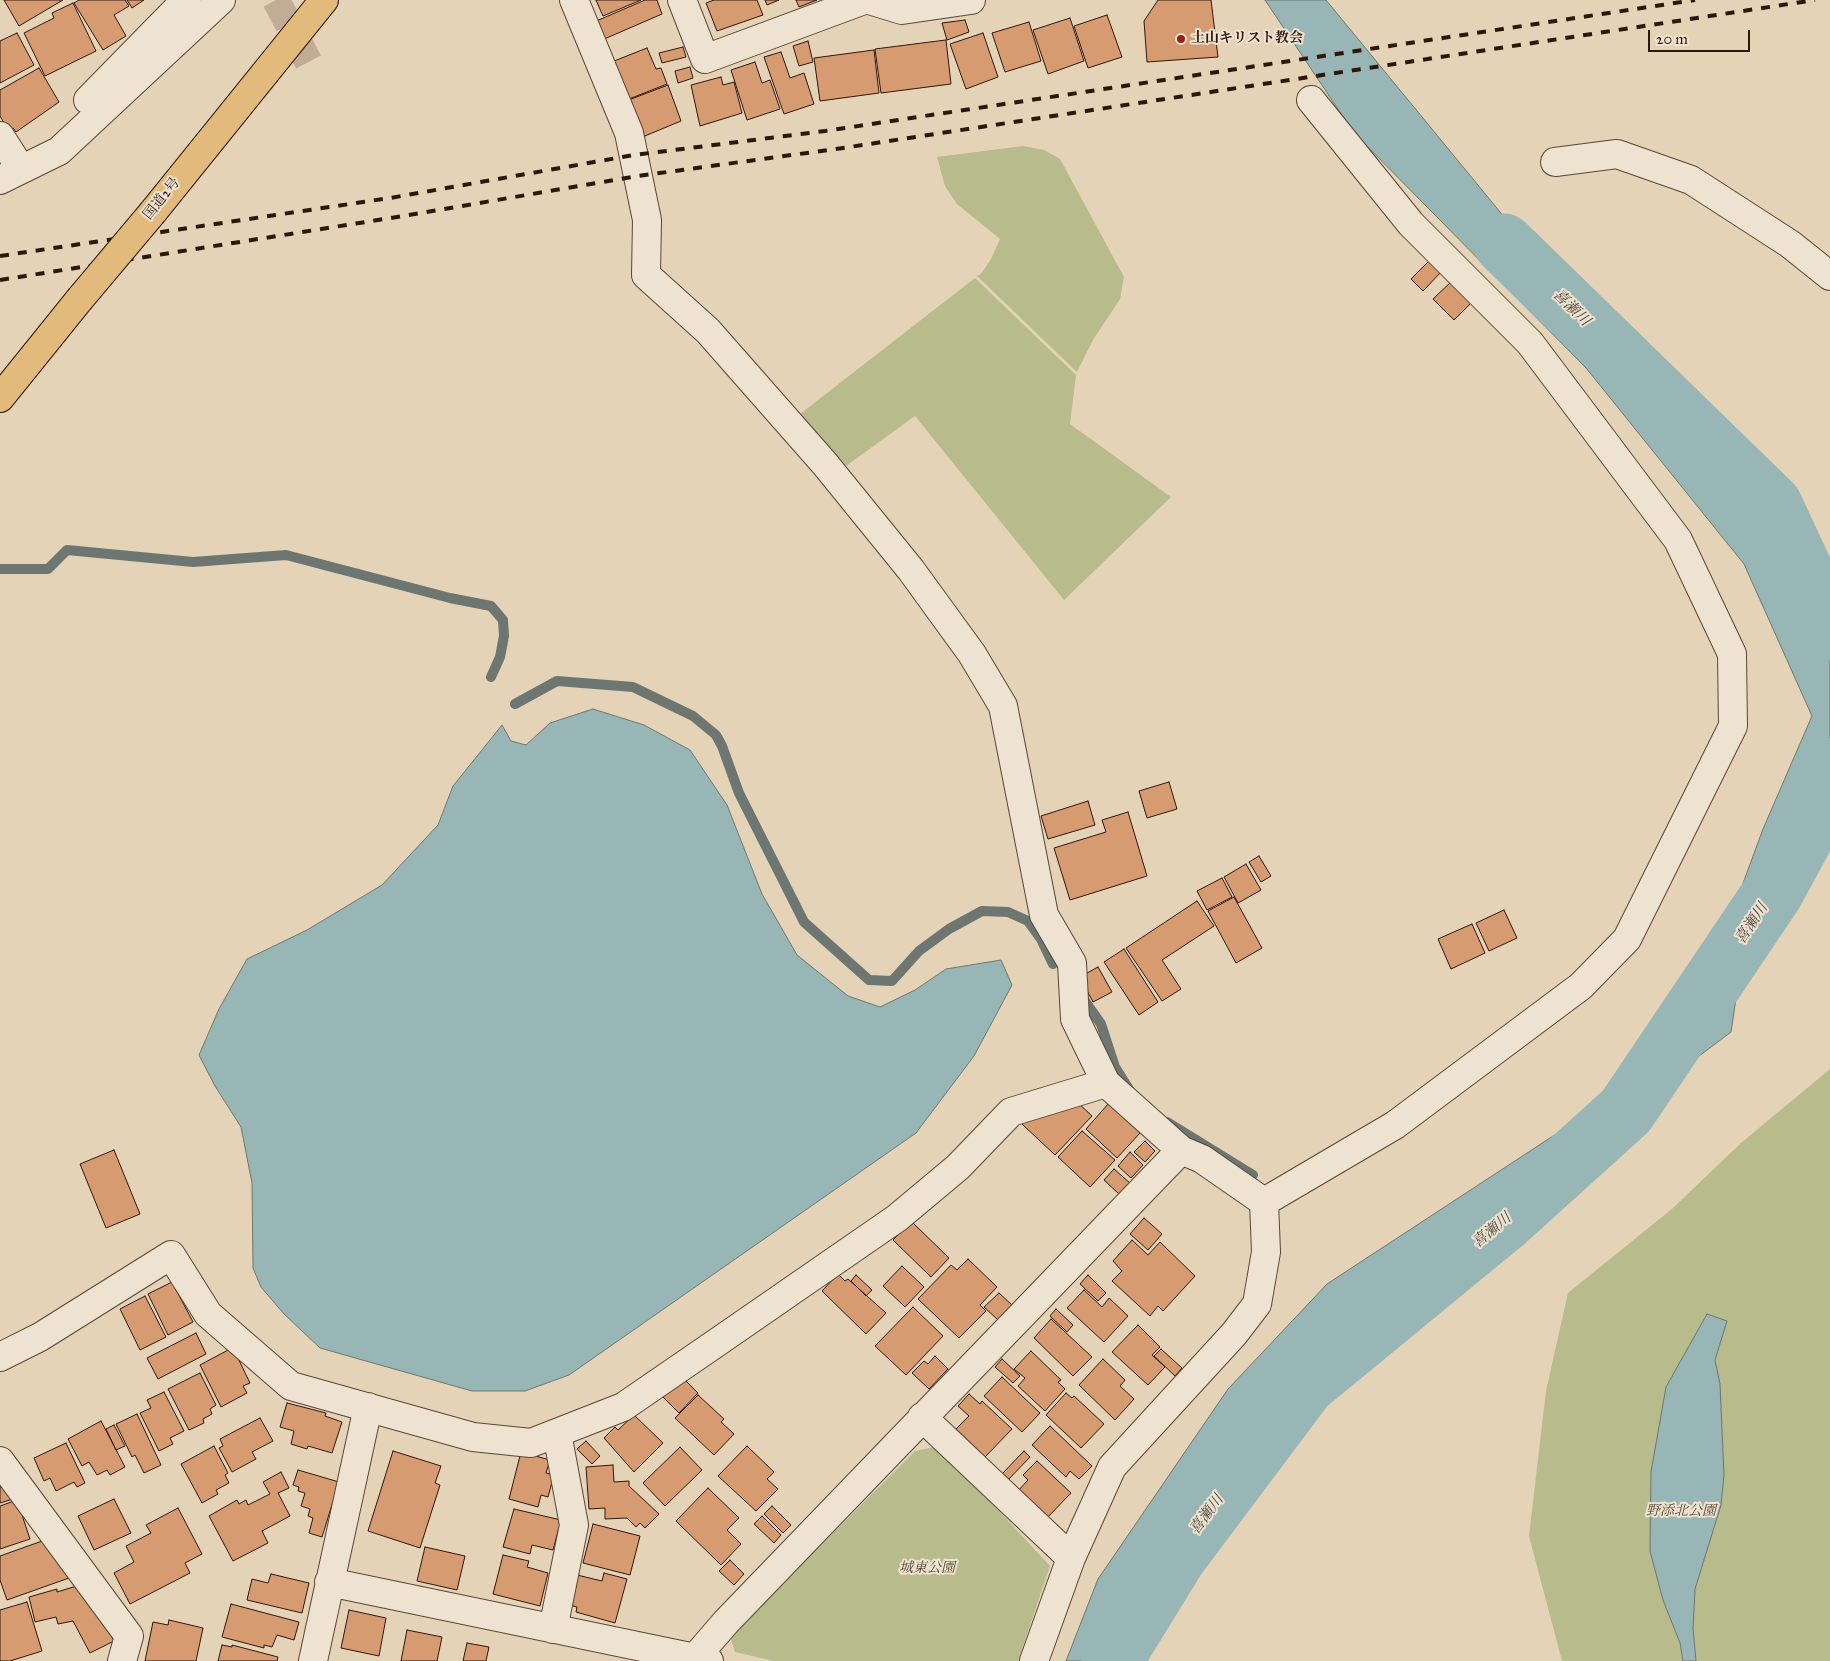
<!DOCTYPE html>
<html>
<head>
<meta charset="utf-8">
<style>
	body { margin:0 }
	#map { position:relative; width:1830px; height:1661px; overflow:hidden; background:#e5d3b8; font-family:"IM FELL Great Primer",serif }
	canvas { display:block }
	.scale { position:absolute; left:1648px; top:30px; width:102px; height:22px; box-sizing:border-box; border:2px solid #2f160a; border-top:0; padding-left:6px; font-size:15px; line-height:18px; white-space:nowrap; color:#2f160a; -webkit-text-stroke:4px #eee2d1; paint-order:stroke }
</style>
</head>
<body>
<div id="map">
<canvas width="1830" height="1661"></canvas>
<div class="scale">20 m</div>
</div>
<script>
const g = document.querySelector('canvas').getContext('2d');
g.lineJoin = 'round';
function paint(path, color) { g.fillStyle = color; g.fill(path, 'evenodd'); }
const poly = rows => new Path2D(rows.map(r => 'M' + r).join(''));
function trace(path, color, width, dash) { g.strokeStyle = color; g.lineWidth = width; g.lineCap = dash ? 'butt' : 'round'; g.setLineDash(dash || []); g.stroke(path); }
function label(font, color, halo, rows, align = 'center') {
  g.font = font + ' "IM FELL Great Primer","Noto Serif JP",serif'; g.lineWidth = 4; g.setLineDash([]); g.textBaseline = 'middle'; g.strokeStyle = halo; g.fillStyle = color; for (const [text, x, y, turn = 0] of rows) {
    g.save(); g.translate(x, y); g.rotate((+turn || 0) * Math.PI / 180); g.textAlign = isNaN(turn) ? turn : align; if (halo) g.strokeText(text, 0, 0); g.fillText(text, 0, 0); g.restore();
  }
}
const green = poly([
	[1023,146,1044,150,1060,159,1124,277,1120,299,1093,340,1077,372,977,276,981,274,991,259,1000,239,957,204,945,186,937,157],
	[975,278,1076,375,1070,424,1171,497,1064,600,915,416,846,466,800,414],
	[1830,1069,1830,1661,1562,1661,1529,1536,1546,1391,1568,1293,1673,1208,1741,1143],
	[939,1446,1050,1566,1018,1661,774,1661,735,1652,730,1636,915,1451]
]);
const water = poly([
	[1265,0,1326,0,1514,229,1561,298,1772,505,1806,578,1830,603,1830,774,1805,833,1746,932,1731,1032,1626,1111,1395,1312,1305,1385,1176,1557,1112,1661,1066,1661,1098,1579,1228,1389,1327,1284,1611,1098,1709,1030,1728,924,1763,829,1812,716,1744,564,1586,368,1354,133,1265,0],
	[593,709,644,725,690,750,727,805,762,894,797,955,848,996,880,1007,915,990,946,969,1001,960,1012,985,974,1056,916,1133,569,1375,525,1391,472,1391,320,1348,284,1314,261,1287,253,1268,252,1183,241,1127,215,1086,199,1055,219,1009,247,959,307,930,382,885,438,825,453,786,502,725,511,741,526,745,550,723,593,709],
	[1707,1314,1727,1321,1715,1360,1720,1384,1724,1475,1721,1505,1695,1589,1693,1629,1696,1661,1683,1661,1680,1643,1663,1600,1650,1551,1651,1472,1666,1387,1707,1314]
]);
const stream = poly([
	[0,569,48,569,67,550,193,562,286,555,450,598,491,606,503,620,504,636,500,657,491,677],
	[515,704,557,681,633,687,693,716,716,735,722,746,739,793,804,922,869,980,892,981,919,951,949,929,982,911,1008,912,1028,921,1041,939,1053,964],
	[1082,997,1101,1024,1115,1067,1130,1091],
	[1167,1122,1253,1175]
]);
const river = poly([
	[1504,244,1772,505,1830,630],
	[1112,1661,1176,1557,1305,1385,1502,1223,1626,1111,1772,894,1813,819,1830,769]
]);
const building = poly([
	[4,0,63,0,19,26,4,0],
	[79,0,125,0,129,6,114,15,126,36,103,50,74,3,79,0],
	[127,0,144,0,132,8,127,0],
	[596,0,641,0,603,16,596,0],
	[645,0,657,0,662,14,602,40,594,22,645,0],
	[714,0,757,0,763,15,717,31,706,3,714,0],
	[765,0,779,0,767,5,765,0],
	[796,0,817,0,799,7,796,0],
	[1158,0,1211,0,1218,57,1147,62,1144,21,1158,0],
	[73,3,96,51,45,76,24,33,54,18,52,13,73,3],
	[1107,15,1122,57,1088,68,1074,26,1107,15],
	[1070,18,1084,61,1048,74,1033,30,1070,18],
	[965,20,969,32,947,40,942,23,965,20],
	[1029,22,1041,61,1005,72,992,33,1029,22],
	[17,33,34,65,0,83,0,41,17,33],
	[983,33,998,77,966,89,950,44,983,33],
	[946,40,951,84,881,93,875,49,946,40],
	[808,41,813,62,799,66,793,46,808,41],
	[683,47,686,57,662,63,659,53,683,47],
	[647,48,656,69,661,68,667,84,624,101,609,63,647,48],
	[874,50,879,93,820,101,814,58,874,50],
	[781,52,790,78,804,73,814,104,784,114,764,57,781,52],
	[755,62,762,83,770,80,780,109,747,120,731,70,755,62],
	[690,67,693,78,678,83,675,71,690,67],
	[39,68,59,102,16,132,13,128,8,130,0,116,0,90,39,68],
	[721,77,723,85,734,82,742,113,700,126,691,85,721,77],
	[668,85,681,121,640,138,626,101,668,85],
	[1431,259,1443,270,1423,291,1411,279,1431,259],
	[1452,281,1473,301,1454,320,1433,299,1452,281],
	[1169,782,1177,809,1147,818,1139,791,1169,782],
	[1088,801,1095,825,1048,839,1041,816,1088,801],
	[1128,812,1147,876,1070,900,1054,848,1106,832,1102,820,1128,812],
	[1259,856,1271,876,1261,882,1249,862,1259,856],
	[1246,864,1261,890,1238,903,1224,877,1246,864],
	[1222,878,1232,897,1207,910,1197,891,1222,878],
	[1234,897,1262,948,1236,963,1208,911,1234,897],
	[1197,901,1214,926,1162,960,1181,989,1162,1001,1126,948,1197,901],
	[1504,910,1517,938,1489,951,1476,923,1504,910],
	[1472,924,1485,953,1451,969,1438,939,1472,924],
	[1124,949,1158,1002,1139,1015,1104,962,1124,949],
	[1098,967,1112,992,1093,1002,1080,977,1098,967],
	[1075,1100,1092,1116,1055,1155,1022,1124,1038,1108,1046,1116,1057,1104,1065,1111,1075,1100],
	[1109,1103,1140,1133,1117,1158,1086,1129,1109,1103],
	[1082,1131,1115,1160,1090,1187,1058,1157,1082,1131],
	[1145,1141,1155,1151,1145,1162,1134,1152,1145,1141],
	[114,1150,140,1214,106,1228,80,1164,114,1150],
	[1130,1152,1143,1165,1131,1178,1118,1166,1130,1152],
	[1114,1169,1131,1184,1120,1195,1104,1180,1114,1169],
	[1144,1218,1162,1234,1148,1250,1130,1234,1144,1218],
	[911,1221,949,1258,931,1277,893,1240,911,1221],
	[1132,1240,1148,1255,1160,1242,1195,1276,1163,1311,1158,1306,1150,1316,1112,1281,1122,1271,1113,1261,1132,1240],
	[968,1259,997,1287,980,1305,986,1311,959,1338,918,1299,951,1265,957,1270,968,1259],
	[902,1266,924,1287,905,1307,883,1286,902,1266],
	[838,1274,845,1281,848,1279,886,1313,866,1334,822,1291,838,1274],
	[856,1275,872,1290,866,1296,851,1281,856,1275],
	[1088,1275,1106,1293,1098,1301,1080,1284,1088,1275],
	[172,1282,193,1322,168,1335,148,1294,172,1282],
	[1084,1290,1102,1307,1109,1298,1128,1316,1104,1342,1067,1308,1084,1290],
	[999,1293,1012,1305,998,1320,984,1307,999,1293],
	[145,1296,166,1337,140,1350,120,1309,145,1296],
	[913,1307,943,1336,906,1375,875,1346,913,1307],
	[1056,1309,1073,1325,1067,1332,1050,1316,1056,1309],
	[1051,1319,1092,1357,1073,1376,1034,1338,1051,1319],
	[1138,1325,1160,1347,1152,1355,1165,1367,1148,1385,1112,1352,1138,1325],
	[196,1333,206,1354,158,1379,147,1358,196,1333],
	[230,1349,233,1355,236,1354,250,1383,243,1386,247,1393,221,1407,200,1365,230,1349],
	[1161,1349,1182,1368,1175,1376,1154,1356,1161,1349],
	[1031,1351,1061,1380,1058,1382,1065,1389,1045,1411,1018,1386,1025,1378,1014,1369,1031,1351],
	[935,1356,948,1369,929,1389,912,1373,924,1361,928,1364,935,1356],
	[1002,1359,1020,1376,1013,1383,995,1367,1002,1359],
	[1103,1359,1125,1380,1120,1386,1134,1399,1115,1420,1079,1385,1103,1359],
	[200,1373,216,1405,210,1409,212,1414,203,1419,204,1423,189,1430,168,1389,200,1373],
	[681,1376,698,1393,679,1413,662,1396,681,1376],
	[1002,1377,1040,1413,1022,1432,984,1396,1002,1377],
	[164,1392,184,1431,170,1438,173,1444,159,1451,140,1413,151,1408,147,1400,164,1392],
	[1066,1393,1072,1398,1074,1396,1104,1424,1081,1448,1046,1415,1066,1393],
	[969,1394,980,1404,982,1401,1012,1429,985,1457,956,1429,969,1416,958,1406,969,1394],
	[698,1395,724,1419,721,1422,734,1434,714,1455,675,1418,698,1395],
	[287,1403,326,1413,325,1416,342,1422,332,1453,308,1446,307,1449,291,1444,294,1431,280,1427,287,1403],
	[137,1414,161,1465,144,1473,135,1455,132,1457,116,1424,137,1414],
	[634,1415,663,1443,634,1472,604,1438,615,1427,618,1430,634,1415],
	[260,1418,273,1441,252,1452,256,1459,232,1472,219,1448,223,1446,220,1439,260,1418],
	[101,1421,125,1467,110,1475,107,1470,97,1475,89,1462,82,1466,68,1439,101,1421],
	[114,1425,125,1446,116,1450,106,1429,114,1425],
	[1050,1426,1092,1466,1079,1479,1070,1471,1066,1477,1032,1445,1050,1426],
	[586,1441,600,1456,592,1464,577,1449,586,1441],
	[66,1443,85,1483,77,1487,74,1482,56,1491,50,1478,44,1481,34,1458,66,1443],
	[214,1446,228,1473,225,1475,229,1483,216,1490,218,1494,202,1503,181,1464,214,1446],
	[747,1446,774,1472,767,1479,778,1489,756,1511,718,1476,747,1446],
	[680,1447,702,1470,665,1506,643,1483,680,1447],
	[393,1451,441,1466,435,1483,440,1485,420,1548,368,1531,393,1451],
	[1024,1451,1030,1457,1007,1481,1001,1475,1024,1451],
	[521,1452,550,1460,546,1473,554,1475,548,1497,541,1495,538,1507,509,1499,521,1452],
	[1037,1461,1071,1493,1046,1519,1017,1492,1028,1480,1023,1475,1037,1461],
	[613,1465,614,1482,629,1481,629,1486,659,1514,645,1528,640,1523,636,1527,627,1518,605,1519,605,1508,589,1509,586,1467,613,1465],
	[298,1470,339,1482,322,1537,309,1533,313,1518,308,1516,310,1509,301,1506,305,1493,298,1491,299,1487,293,1485,298,1470],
	[281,1472,289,1488,278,1493,290,1516,262,1531,268,1543,233,1561,209,1516,237,1500,239,1504,246,1500,248,1505,270,1494,263,1482,281,1472],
	[8,1485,13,1499,0,1503,0,1487,8,1485],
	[708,1488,739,1518,727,1530,741,1544,721,1565,676,1521,708,1488],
	[114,1499,131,1533,94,1550,78,1516,114,1499],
	[17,1500,30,1539,0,1549,0,1506,17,1500],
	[772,1506,791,1525,783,1533,764,1514,772,1506],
	[178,1508,202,1554,185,1563,190,1573,130,1604,114,1573,134,1562,126,1546,151,1533,146,1525,178,1508],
	[514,1509,561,1520,553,1550,532,1545,530,1554,503,1547,514,1509],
	[762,1516,781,1535,774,1543,754,1524,762,1516],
	[593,1524,640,1536,630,1575,583,1563,593,1524],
	[45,1540,49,1552,58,1549,69,1578,7,1600,0,1580,0,1556,45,1540],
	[425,1547,465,1556,457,1590,417,1581,425,1547],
	[503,1555,529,1561,527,1567,548,1573,540,1606,493,1594,503,1555],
	[730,1560,744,1574,734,1585,719,1571,730,1560],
	[604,1573,627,1579,615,1623,576,1612,577,1607,569,1605,577,1575,602,1581,604,1573],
	[271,1574,309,1583,302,1613,247,1600,252,1579,268,1583,271,1574],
	[83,1584,114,1641,90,1653,73,1621,58,1624,56,1617,35,1622,29,1597,57,1589,57,1592,83,1584],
	[27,1602,42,1651,10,1661,0,1661,0,1610,27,1602],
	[231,1604,299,1622,294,1640,277,1635,272,1647,264,1645,264,1648,222,1637,231,1604],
	[349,1610,386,1618,379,1656,341,1648,349,1610],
	[169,1620,203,1628,196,1661,145,1661,153,1622,168,1625,169,1620],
	[407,1630,442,1637,437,1661,401,1661,407,1630],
	[467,1643,489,1647,486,1661,463,1661,467,1643],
	[222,1645,232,1647,232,1645,278,1657,277,1661,218,1661,222,1645]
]);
const minorTunnel = poly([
	[276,0,309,63]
]);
const minor = poly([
	[574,0,629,133,647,220,646,275,708,331,825,464,911,570,972,654,1003,706,1044,915,1072,963,1075,1019,1106,1083,1181,1150,1202,1159,1264,1202],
	[682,0,705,59,864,0],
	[869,0,902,10,971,0],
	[88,100,186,0],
	[0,136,21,169],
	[1555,162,1617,154,1691,180,1790,244,1830,276],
	[0,180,59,151,221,0],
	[1264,1202,1395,1125,1581,986,1627,939,1733,726,1732,654,1678,540,1530,343,1411,224,1311,100],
	[0,1357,40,1337,171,1255,208,1314,291,1386,473,1437,531,1443,623,1407,719,1341,897,1218,958,1167,1011,1112,1106,1083],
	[922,1417,1071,1558],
	[0,1461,129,1636,122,1661],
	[329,1582,695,1658],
	[553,1629,574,1525,557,1433],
	[313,1661,368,1407],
	[709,1661,695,1658,726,1622,1181,1150],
	[1034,1661,1071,1558,1112,1467,1234,1334,1257,1304,1266,1252,1264,1202]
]);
const highway = poly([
	[153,212,324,0],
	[0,398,79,300]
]);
const rail = poly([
	[0,256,390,198,634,155,825,131,1695,0],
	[0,280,397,217,638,176,843,148,1815,0]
]);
const highwayBridge = poly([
	[79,300,153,212]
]);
const markers = [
	[1181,39,5,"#8f2418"]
];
const poiNames = [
	["土山キリスト教会",1191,39]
];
const streetNames = [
	["国道2号",162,199,-51]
];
const parkNames = [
	["野添北公園",1681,1512],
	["城東公園",927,1569]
];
const waterNames = [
	["喜瀬川",1571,308,44],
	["喜瀬川",1752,924,-56],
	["喜瀬川",1492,1231,-40],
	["喜瀬川",1207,1515,-53]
];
paint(green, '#b8bb8c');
paint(water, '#98b6b6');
trace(water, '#6e7671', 1);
trace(stream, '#6e7671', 10);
trace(river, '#98b6b6', 61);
paint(building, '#d79b72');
trace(building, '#2f160a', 1);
trace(minorTunnel, '#c1ad95', 28, [28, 14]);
trace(minor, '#5c4536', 30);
trace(highway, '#2f160a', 30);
trace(minor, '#eee2d1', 28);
trace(highway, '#e2ba7c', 28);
trace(rail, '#2f160a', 4, [9, 9]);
trace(highwayBridge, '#2f160a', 30, []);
trace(highwayBridge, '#e2ba7c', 28);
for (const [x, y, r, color] of markers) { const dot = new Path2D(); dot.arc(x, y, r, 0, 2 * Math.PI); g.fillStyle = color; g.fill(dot); trace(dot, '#eee2d1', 2); }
label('bold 14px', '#2f160a', '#eee2d1', poiNames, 'left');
label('14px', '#2f160a', '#eee2d1', streetNames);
label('italic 14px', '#584831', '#eee2d1', parkNames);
label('italic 15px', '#4e463e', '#eee2d1', waterNames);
</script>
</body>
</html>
